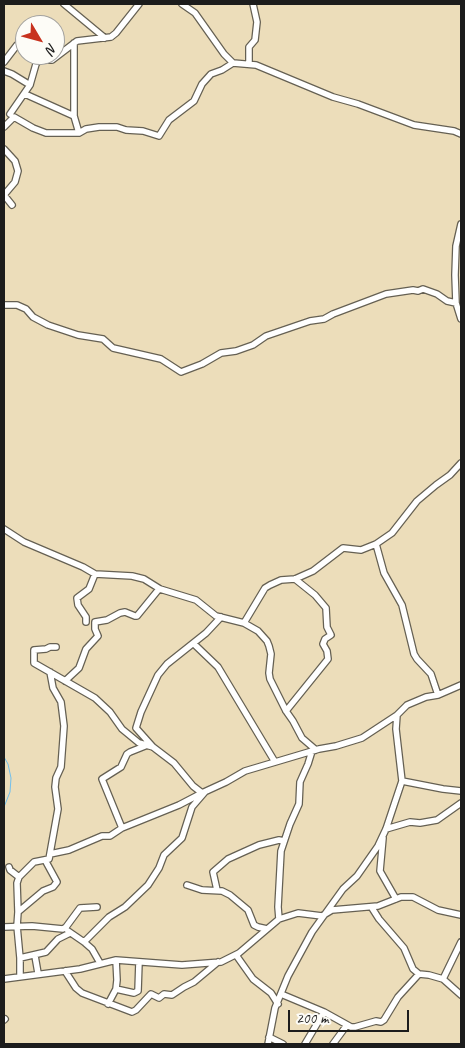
<!DOCTYPE html>
<html>
<head>
<meta charset="utf-8">
<style>
	body { margin:0 }
	#map { position:relative; width:465px; height:1048px; overflow:hidden; background:#ecddba; font-family:Caveat,sans-serif }
	canvas { display:block }
	.frame { position:absolute; inset:0; border:5px solid #1c1c1c; pointer-events:none }
	.north { position:absolute; left:15px; top:15px; width:50px; height:50px; box-sizing:border-box; background:#fdfcf7; border:1px solid #a3a29f; border-radius:50%; rotate:127deg; font-size:14px; font-weight:700; line-height:20px; text-align:center; color:#1c1c1c }
	.north::after { content:''; display:block; margin:auto; width:18px; height:22px; background:#c8321e; clip-path:polygon(50% 0,100% 100%,50% 72%,0 100%) }
	.scale { position:absolute; left:288px; top:1010px; width:121px; height:22px; box-sizing:border-box; border:2px solid #1c1c1c; border-top:0; padding-left:6px; font-size:15px; line-height:18px; white-space:nowrap; color:#1c1c1c; -webkit-text-stroke:4px #fdfcf7; paint-order:stroke }
</style>
</head>
<body>
<div id="map">
<canvas width="465" height="1048"></canvas>
<div class="frame"></div>
<div class="north">N</div>
<div class="scale">200 m</div>
</div>
<script>
const g = document.querySelector('canvas').getContext('2d');
g.lineJoin = 'round';
const poly = rows => new Path2D(rows.map(r => 'M' + r).join(''));
function trace(path, color, width, dash) { g.strokeStyle = color; g.lineWidth = width; g.lineCap = dash ? 'butt' : 'round'; g.setLineDash(dash || []); g.stroke(path); }
const stream = poly([
	[4,757,8,764,11,778,10,792,4,807]
]);
const minor = poly([
	[64,4,105,38],
	[182,4,195,13,224,54,233,63,256,65,333,97,358,104,414,125,454,131,461,134],
	[74,43,74,116,79,133],
	[42,55,47,60,52,60,77,41,111,37,116,33,139,4],
	[4,62,17,45,25,42],
	[249,64,249,47,255,40,257,22,253,4],
	[4,71,12,74,30,85],
	[25,94,74,116],
	[10,114,30,85,36,64,40,59,45,58],
	[4,127,14,117,33,128,46,133,79,133,86,129,99,127,117,127,126,130,143,131,159,136,169,120,194,101,202,84,211,74,222,70,233,63],
	[4,149,15,161,18,171,15,182,4,195],
	[4,195,12,205],
	[461,224,456,246,455,275,456,303,461,319],
	[4,305,17,305,26,309,33,317,48,325,78,335,103,339,113,348,161,359,181,372,202,364,221,353,236,351,253,345,266,336,310,321,324,319,333,314,386,294,413,290,418,291,423,289,437,294,447,301,456,303],
	[4,529,24,542,83,567,95,574,132,576,144,579,160,589,196,600,216,616,244,623,258,631,267,641,269,646,271,654,269,673,270,679,286,711,293,721,302,738,316,750],
	[376,544,384,573,402,605,414,654,417,659,431,674,438,695],
	[86,622,86,617,78,605,77,598,89,589,95,574],
	[244,623,265,588,270,585,281,580,295,579,313,571,343,548,361,550,376,544,392,533,417,501,436,485,450,475,461,463],
	[194,644,218,667,275,762],
	[56,647,50,647,46,649,34,650,34,663,95,698,110,712,122,729,139,743,153,747,174,763,193,786,202,793,226,782,245,771,319,749,336,746,362,738,397,715],
	[65,681,79,668,86,649,98,636,95,629,95,622,107,620,120,613,125,612,135,616,137,616,159,589],
	[286,711,328,659,327,651,323,644,325,639,331,635,327,627,326,608,315,595,295,579],
	[153,747,136,728,141,712,158,675,167,664,206,633,221,617],
	[402,781,443,789,461,791],
	[122,828,102,779,121,767,127,754,130,752,145,746],
	[386,829,410,822,420,823,437,820,461,803],
	[383,838,380,871,396,899],
	[50,854,69,850,102,836,110,836,122,828,179,805,202,793],
	[9,867,10,870,19,877],
	[187,885,202,890,222,891,230,895,248,910,254,925,258,927,267,929],
	[217,890,213,872,228,859,259,845,279,840,284,841],
	[372,908,379,919,404,948,413,969,419,974,429,975,443,979,461,995],
	[18,912,17,883,19,877,34,862,49,859,58,809,55,787,56,778,61,767,64,726,61,702,53,688,50,672],
	[279,919,278,907,281,851,290,824,299,804,300,782,308,764,312,751],
	[4,927,32,926,63,929,66,927,80,908,97,907],
	[68,931,84,942,92,949,100,963],
	[84,942,109,917,125,907,148,885,159,868,164,855,182,838,192,807,205,792],
	[236,955,253,979,271,993,278,1004],
	[35,956,38,973],
	[20,958,46,952,58,939,70,933],
	[65,971,76,988,82,993,132,1012,136,1010,151,994,159,998,164,994,172,995,184,987,194,982,218,962],
	[20,977,20,958,17,926,18,912,43,891,53,887,57,882,45,860],
	[4,979,80,969,116,960,182,965,221,962,239,953,279,919,298,913,322,916,332,910,378,906,401,897,413,897,438,910,461,915],
	[443,979,461,942],
	[116,989,134,993,138,991,139,962],
	[281,994,324,1012,351,1027,355,1027,376,1021,381,1022,384,1020,398,997,419,974],
	[108,1004,116,989,117,980,116,960],
	[4,1020,5,1019],
	[269,1037,283,1044],
	[268,1044,275,1008,288,976,312,932,343,889,357,876,378,846,386,829,402,781,396,729,397,715,407,705,426,697,438,695,461,685],
	[305,1044,324,1012],
	[333,1044,347,1025]
]);
trace(stream, '#71bfec', 1);
trace(minor, '#656053', 8);
trace(minor, '#fff', 5.5);
</script>
</body>
</html>
